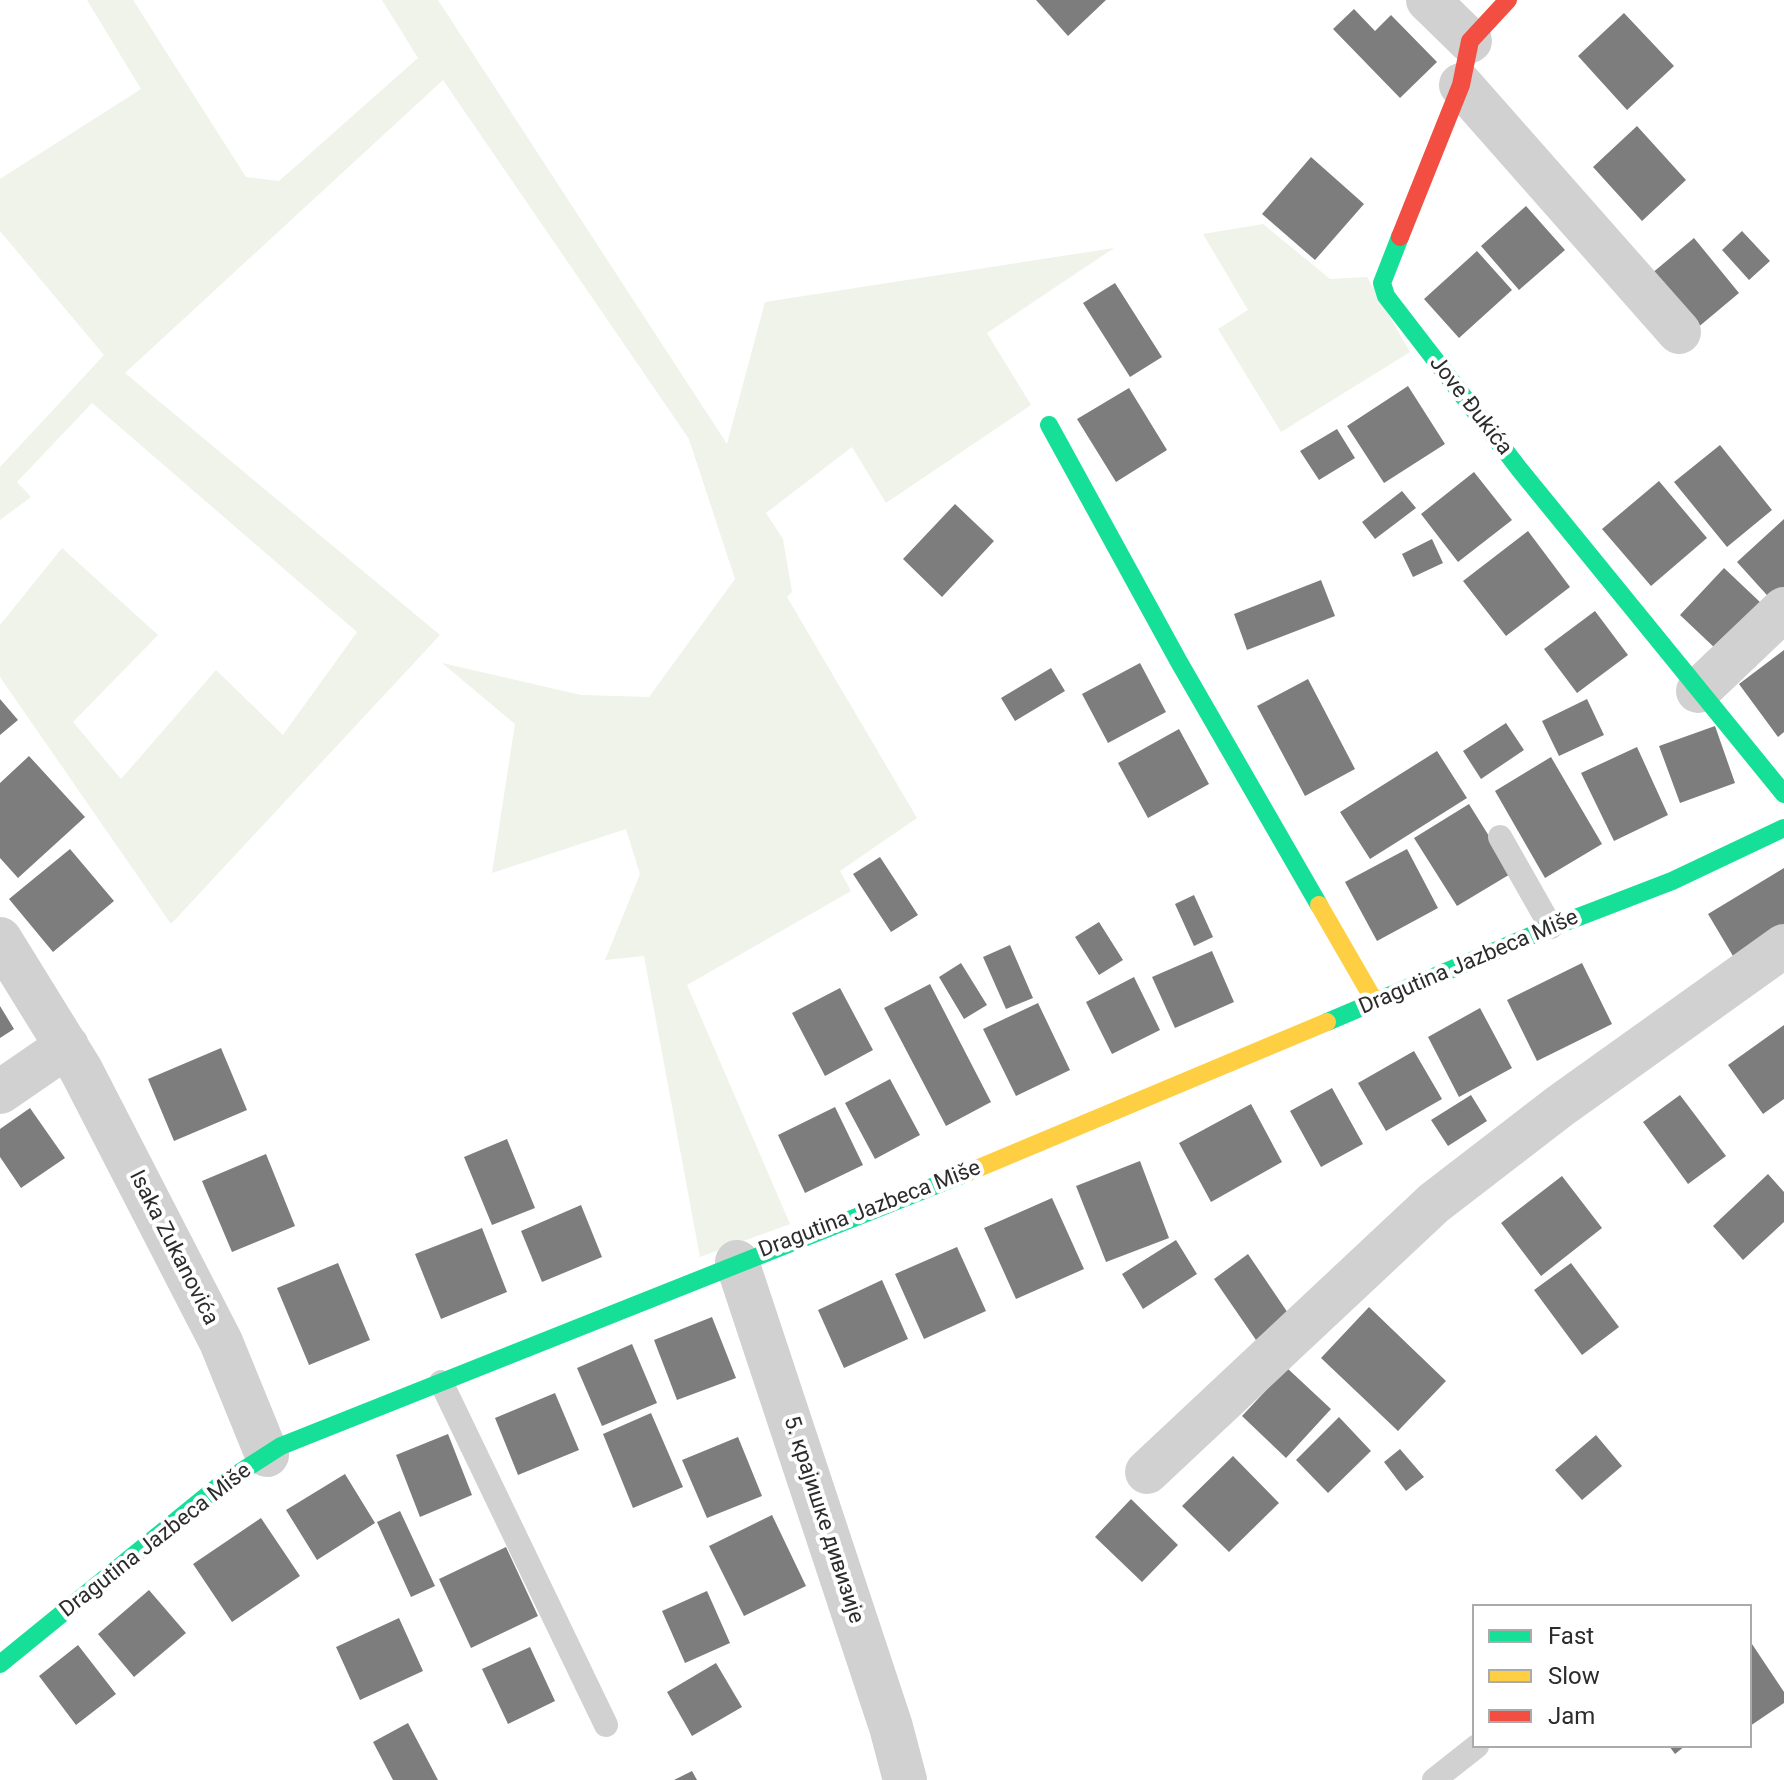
<!DOCTYPE html>
<html>
<head>
<meta charset="utf-8">
<style>
	body { margin:0 }
	#map { position:relative; width:1784px; height:1780px; overflow:hidden; background:#fff; font-family:Roboto,sans-serif }
	canvas { display:block }
	.legend { position:absolute; left:1472px; top:1604px; width:280px; height:144px; box-sizing:border-box; background:#fff; border:2px solid #ababab; margin:0; padding:10px 14px; list-style:none; font-size:24px; color:#2c2c2c }
	.legend li { display:flex; align-items:center; gap:16px; height:40px }
	.legend b { width:40px; border:2px solid #ababab }
</style>
</head>
<body>
<div id="map">
<canvas width="1784" height="1780"></canvas>
<ul class="legend">
<li><b style="height:10px;background:#16e098"></b>Fast</li>
<li><b style="height:10px;background:#ffcf43"></b>Slow</li>
<li><b style="height:10px;background:#f24e42"></b>Jam</li>
</ul>
</div>
<script>
const g = document.querySelector('canvas').getContext('2d');
g.lineJoin = 'round';
function paint(path, color) { g.fillStyle = color; g.fill(path, 'evenodd'); }
const poly = rows => new Path2D(rows.map(r => 'M' + r).join(''));
function trace(path, color, width, dash) { g.strokeStyle = color; g.lineWidth = width; g.lineCap = dash ? 'butt' : 'round'; g.setLineDash(dash || []); g.stroke(path); }
function label(font, color, halo, rows, align = 'center') {
  g.font = font + ' Roboto,sans-serif'; g.lineWidth = 8; g.setLineDash([]); g.textBaseline = 'middle'; g.strokeStyle = halo; g.fillStyle = color; for (const [text, x, y, turn = 0] of rows) {
    g.save(); g.translate(x, y); g.rotate((+turn || 0) * Math.PI / 180); g.textAlign = isNaN(turn) ? turn : align; if (halo) g.strokeText(text, 0, 0); g.fillText(text, 0, 0); g.restore();
  }
}
const green = poly([
	[87,0,133,0,246,177,279,181,418,58,382,0,438,0,727,444,765,302,1114,248,987,333,1031,405,886,503,852,447,766,513,783,539,792,592,787,597,917,818,840,871,851,891,687,985,790,1224,700,1257,644,956,605,960,640,874,626,829,492,873,515,724,442,663,581,695,649,697,735,579,689,439,443,80,125,373,440,635,171,924,0,677,0,625,62,548,158,635,73,722,121,779,216,670,283,735,357,632,92,403,17,482,31,497,0,520,0,467,104,355,0,231,0,179,141,89],
	[1263,224,1330,279,1367,277,1410,352,1281,432,1218,329,1248,310,1203,234]
]);
const building = poly([
	[1036,0,1106,0,1068,36],
	[1354,9,1375,31,1391,15,1437,62,1400,98,1333,29],
	[1624,13,1674,66,1627,110,1578,56],
	[1637,126,1686,180,1642,221,1593,167],
	[1311,157,1364,204,1315,260,1262,214],
	[1526,206,1565,250,1519,290,1481,246],
	[1742,231,1770,261,1749,280,1722,250],
	[1694,238,1739,293,1696,329,1651,274],
	[1477,251,1512,290,1459,338,1424,299],
	[1115,283,1162,357,1130,377,1083,303],
	[1408,386,1445,444,1384,483,1347,426],
	[1129,388,1167,450,1116,482,1077,419],
	[1337,429,1355,458,1319,480,1300,451],
	[1720,445,1772,510,1727,547,1674,482],
	[1474,472,1512,520,1458,562,1421,514],
	[1659,481,1707,538,1651,586,1602,529],
	[1402,491,1416,508,1375,539,1362,522],
	[955,504,994,541,942,597,903,559],
	[1784,519,1784,596,1775,604,1737,562],
	[1528,531,1570,587,1506,636,1463,581],
	[1432,539,1443,563,1413,577,1402,554],
	[1724,568,1761,603,1717,650,1680,615],
	[1321,580,1335,616,1247,650,1234,614],
	[1595,611,1628,655,1577,693,1544,649],
	[1784,650,1784,732,1778,737,1739,684],
	[1140,663,1166,712,1108,743,1082,694],
	[1051,668,1065,691,1015,721,1001,698],
	[1308,679,1355,769,1305,796,1257,706],
	[0,699,18,720,0,735],
	[1587,699,1604,735,1559,756,1542,721],
	[1506,723,1524,750,1481,779,1463,751],
	[1715,726,1735,783,1680,803,1659,746],
	[1179,729,1209,784,1148,818,1118,763],
	[1637,747,1668,815,1614,841,1581,773],
	[1437,751,1467,798,1370,859,1340,812],
	[29,756,85,817,18,878,0,858,0,783],
	[1551,757,1602,844,1545,878,1495,791],
	[1469,804,1512,873,1457,906,1414,838],
	[70,849,114,901,53,952,9,899],
	[1407,849,1438,908,1377,941,1345,882],
	[880,857,918,915,891,932,853,874],
	[1784,868,1784,925,1733,956,1708,914],
	[1194,895,1213,937,1194,946,1175,904],
	[1099,922,1123,960,1099,975,1075,937],
	[1010,945,1033,998,1006,1009,983,957],
	[1212,951,1234,1002,1175,1028,1152,977],
	[961,963,987,1005,964,1019,939,977],
	[1582,963,1612,1024,1537,1061,1507,1000],
	[1134,977,1160,1030,1112,1054,1086,1002],
	[930,984,991,1102,946,1126,884,1008],
	[840,988,873,1050,825,1076,792,1013],
	[1038,1003,1070,1070,1016,1096,983,1029],
	[0,1006,14,1029,0,1038],
	[1480,1008,1512,1068,1459,1097,1428,1037],
	[1784,1025,1784,1099,1763,1114,1728,1065],
	[221,1048,247,1110,174,1141,148,1079],
	[1414,1051,1442,1099,1386,1131,1358,1083],
	[890,1079,920,1135,875,1159,845,1103],
	[1332,1088,1363,1144,1321,1167,1290,1111],
	[1471,1095,1487,1121,1448,1146,1431,1120],
	[1680,1095,1726,1156,1688,1184,1643,1122],
	[1251,1104,1282,1162,1211,1202,1179,1143],
	[835,1107,863,1165,805,1193,778,1135],
	[30,1108,65,1158,21,1188,0,1157,0,1129],
	[507,1139,535,1208,492,1225,464,1157],
	[266,1154,295,1226,232,1252,202,1181],
	[1140,1161,1169,1238,1106,1262,1076,1186],
	[1768,1174,1784,1192,1784,1222,1743,1260,1713,1226],
	[1562,1176,1602,1228,1541,1276,1501,1223],
	[1052,1198,1084,1269,1016,1299,984,1228],
	[581,1205,602,1257,542,1282,521,1231],
	[482,1228,507,1292,441,1319,415,1254],
	[1176,1240,1197,1274,1143,1309,1122,1274],
	[957,1247,986,1311,924,1339,895,1274],
	[1248,1254,1290,1316,1256,1340,1214,1279],
	[338,1263,370,1340,309,1365,277,1288],
	[1571,1263,1619,1327,1582,1355,1534,1290],
	[882,1280,908,1339,844,1368,818,1310],
	[1369,1307,1446,1381,1398,1431,1321,1358],
	[712,1317,736,1378,677,1400,654,1340],
	[632,1344,657,1403,602,1426,577,1368],
	[1287,1368,1331,1409,1286,1458,1242,1416],
	[555,1393,579,1450,518,1475,495,1418],
	[651,1413,683,1487,633,1508,603,1434],
	[1339,1417,1371,1451,1328,1493,1296,1460],
	[448,1434,472,1495,420,1517,396,1455],
	[1596,1435,1622,1466,1582,1500,1555,1470],
	[738,1437,762,1496,707,1518,682,1460],
	[1400,1449,1424,1477,1406,1491,1384,1462],
	[1233,1456,1279,1503,1229,1552,1182,1506],
	[345,1474,375,1523,317,1560,286,1510],
	[1131,1499,1178,1545,1142,1582,1095,1537],
	[400,1511,435,1586,411,1597,377,1522],
	[772,1515,806,1586,744,1616,709,1546],
	[261,1518,300,1576,232,1622,193,1564],
	[506,1547,538,1616,471,1648,439,1579],
	[149,1590,186,1633,134,1677,98,1634],
	[707,1591,730,1643,685,1663,662,1611],
	[399,1618,423,1671,360,1700,336,1647],
	[1750,1641,1784,1692,1784,1703,1750,1726],
	[78,1645,116,1694,76,1725,39,1676],
	[530,1647,555,1701,508,1724,482,1669],
	[716,1663,742,1707,692,1736,667,1692],
	[408,1723,438,1780,393,1780,373,1742],
	[1669,1746,1685,1746,1675,1754],
	[692,1771,697,1780,674,1780]
]);
const lane = poly([
	[1500,837,1551,927],
	[441,1382,606,1725],
	[1434,1780,1477,1746]
]);
const street = poly([
	[1428,0,1470,41],
	[1461,85,1679,332],
	[1698,691,1784,609],
	[0,939,81,1070,221,1342,267,1455],
	[0,1092,67,1046],
	[737,1262,891,1727,905,1780],
	[1147,1472,1434,1203,1560,1106,1784,946]
]);
const fast = poly([
	[1400,237,1382,283,1386,296,1520,470,1784,794],
	[1049,425,1179,662,1319,905],
	[1327,1022,1542,931,1672,881,1784,828],
	[0,1664,220,1485,281,1446,962,1175]
]);
const slow = poly([
	[1319,905,1375,1002],
	[962,1175,1327,1022]
]);
const jam = poly([
	[1400,237,1461,85,1470,41,1508,0]
]);
const streetNames = [
	["Jove Đukića",1470,406,52],
	["Dragutina Jazbeca Miše",1469,963,-23],
	["Dragutina Jazbeca Miše",870,1210,-21],
	["Isaka Zukanovića",173,1248,63],
	["5. крајишке дивизије",823,1520,72],
	["Dragutina Jazbeca Miše",156,1541,-38]
];
paint(green, '#eff3ea');
paint(building, '#7d7d7d');
trace(lane, '#d1d1d1', 24);
trace(street, '#d1d1d1', 44);
trace(fast, '#16e098', 18);
trace(slow, '#ffcf43', 18);
trace(jam, '#f24e42', 18);
label('22px', '#2c2c2c', '#fff', streetNames);
</script>
</body>
</html>
